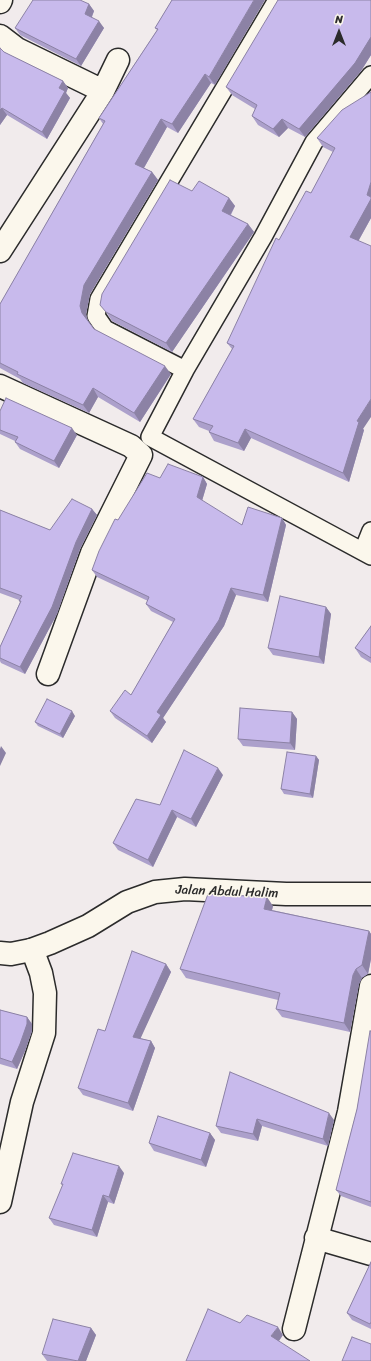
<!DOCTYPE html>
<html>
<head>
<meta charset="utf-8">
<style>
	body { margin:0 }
	#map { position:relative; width:371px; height:1361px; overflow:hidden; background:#f1ebec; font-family:Sriracha,sans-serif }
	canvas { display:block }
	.north { position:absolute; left:319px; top:12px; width:40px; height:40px; -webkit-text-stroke:3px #fbf7ec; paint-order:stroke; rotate:0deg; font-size:11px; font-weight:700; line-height:16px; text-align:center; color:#2b2b2b }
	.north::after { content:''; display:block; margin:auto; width:14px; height:18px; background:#2b2b2b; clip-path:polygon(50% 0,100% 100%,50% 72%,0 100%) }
</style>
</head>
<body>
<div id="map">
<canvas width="371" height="1361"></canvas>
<div class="north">N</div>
</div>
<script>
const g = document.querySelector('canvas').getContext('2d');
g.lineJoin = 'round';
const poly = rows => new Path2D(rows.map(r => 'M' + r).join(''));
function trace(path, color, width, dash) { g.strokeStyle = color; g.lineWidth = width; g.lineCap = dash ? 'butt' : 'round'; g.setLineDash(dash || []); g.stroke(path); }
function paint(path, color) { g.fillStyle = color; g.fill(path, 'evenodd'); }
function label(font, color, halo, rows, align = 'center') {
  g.font = font + ' Sriracha,sans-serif'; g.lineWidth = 3; g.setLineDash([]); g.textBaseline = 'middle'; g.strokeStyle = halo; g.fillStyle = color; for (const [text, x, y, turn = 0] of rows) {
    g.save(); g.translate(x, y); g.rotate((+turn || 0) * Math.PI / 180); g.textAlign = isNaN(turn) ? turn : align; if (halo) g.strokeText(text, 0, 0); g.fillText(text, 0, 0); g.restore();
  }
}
const service = poly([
	[371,75,314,142,263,237,185,370,150,437,371,556],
	[185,370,105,329,96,316,99,299,277,0],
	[363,551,371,531]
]);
const minor = poly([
	[0,2,1,0],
	[0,36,17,49,103,91],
	[0,251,103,91,118,60],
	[0,386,131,446,141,455,92,553,48,674],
	[0,1202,22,1102,44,1033,45,993,41,973,35,957,31,950],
	[316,1238,371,1254],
	[294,1329,349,1112,371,986]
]);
const tertiary = poly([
	[0,953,11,954,31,950,50,943,88,926,127,902,155,892,185,889,286,894,371,894]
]);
const wall = poly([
	[172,0,215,85,211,83,178,133,167,127,144,168,152,172,158,180,90,294,86,314,88,321,94,329,171,374,140,422,98,397,89,413,23,383,20,379,0,368,0,304,103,124,99,118,157,30,155,28],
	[371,0,371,55,361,71,305,137,288,128,279,137,258,125,252,116,255,109,232,95,226,87],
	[89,4,94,11,92,17,104,28,81,66,20,35,15,28],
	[4,52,63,81,68,88,66,93,70,98,47,139,7,115,0,125],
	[371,92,371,218,359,240,363,429,364,430,349,482,251,438,244,451,214,441,209,432,209,431,199,427,193,419,232,349,227,343,279,240,311,193,333,152,323,147,317,138],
	[192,191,229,198,235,206,231,215,248,224,254,232,172,352,112,321,106,312],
	[0,411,77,435,59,468,20,449,15,442,15,441,0,434],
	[203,477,207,484,202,501,242,525,282,518,286,525,268,602,236,595,224,626,163,718,166,722,152,743,115,718,110,711,131,695,173,622,151,611,146,604,148,601,97,577,92,570,118,520,160,478],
	[92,509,97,515,80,549,57,614,25,674,1,663,0,661,0,647,20,602,19,600,0,593,0,510,50,530],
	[326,607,331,614,324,664,273,655,268,648],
	[371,626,371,663,361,657,355,648],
	[292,712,297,719,295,750,243,746,238,739],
	[75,716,63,738,38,726,35,722],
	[316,756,319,760,313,798,284,794,281,789],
	[223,775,196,827,177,817,153,867,118,850,113,843,160,805],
	[273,906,272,910,369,931,371,934,371,959,368,974,362,978,359,984,350,1032,282,1017,276,1009,278,1000,186,978,180,969],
	[166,964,171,972,140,1038,151,1041,155,1048,133,1111,83,1095,78,1088,105,1031],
	[0,1010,27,1017,32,1024,32,1031,25,1051,17,1069,0,1064],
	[371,1031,371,1207,341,1196,336,1190,357,1109],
	[230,1072,334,1120,328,1146,262,1126,258,1141,221,1133,216,1126],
	[210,1133,215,1140,206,1167,154,1151,149,1143],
	[124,1173,114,1204,108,1202,97,1237,54,1225,49,1218,63,1185,61,1184],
	[371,1262,371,1329,352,1320,347,1313],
	[91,1328,96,1335,86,1361,47,1361,42,1354]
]);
const shadedWall = poly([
	[254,0,265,0,215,85,209,77],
	[89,4,94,11,90,21,85,14],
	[99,21,104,28,81,66,76,59],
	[371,37,371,55,361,71,305,137,299,129],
	[205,74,211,83,178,133,172,124],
	[63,81,68,88,66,93,70,98,47,139,42,132,59,88],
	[2,108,7,115,0,125,0,110],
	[161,119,167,127,141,173,135,164],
	[282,119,288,128,279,137,273,129],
	[152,172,158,180,90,294,86,314,88,322,82,313,80,306,84,285],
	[371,182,371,218,356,245,350,237,367,195],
	[229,198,235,206,228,219,222,211],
	[248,224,254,232,172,352,166,343],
	[165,366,171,374,140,422,134,413],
	[93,388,98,397,89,413,83,405],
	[371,399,371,417,363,429,364,430,349,482,343,473,357,421],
	[72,428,77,435,59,468,54,461],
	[245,429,251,438,244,451,238,443],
	[203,477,207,484,201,504,197,497],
	[92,509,97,515,80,549,57,614,25,674,20,667,76,542],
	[282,518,286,525,268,602,263,595],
	[231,588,236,595,224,626,163,718,166,722,152,743,147,736,157,712],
	[326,607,331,614,324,664,319,657],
	[72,711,75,716,63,738,60,734],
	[292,712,297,719,295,750,290,743],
	[1,746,6,753,0,766,0,749],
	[316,756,319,760,313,798,310,794],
	[218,768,223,775,196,827,191,819],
	[172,810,177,817,153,867,148,860],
	[267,897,273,906,270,918,264,909],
	[369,931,371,934,371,959,368,974,362,965],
	[166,964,171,972,138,1044,133,1037],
	[356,969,362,978,359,984,350,1032,344,1023,353,975],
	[27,1017,32,1024,32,1031,25,1051,17,1069,12,1062],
	[151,1041,155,1048,133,1111,128,1103],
	[329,1113,334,1120,328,1146,323,1139],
	[257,1119,262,1126,258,1141,253,1134],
	[210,1133,215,1140,206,1167,201,1160],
	[119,1166,124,1173,114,1204,109,1197],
	[103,1195,108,1202,97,1237,92,1230],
	[278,1327,283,1335,277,1344,271,1336],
	[91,1328,96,1335,86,1361,78,1361]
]);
const building = poly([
	[33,0,80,0,89,4,85,14,99,21,76,59,15,28,33,0],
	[172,0,254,0,209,77,205,74,172,124,161,119,135,164,152,172,84,285,80,306,82,313,94,329,165,366,134,413,93,388,83,405,17,374,18,372,0,363,0,304,105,121,99,118,158,29,155,28,172,0],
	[278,0,371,0,371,37,355,63,299,129,282,119,273,129,252,116,257,105,226,87,278,0],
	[0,48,4,52,63,81,59,88,65,91,42,132,2,108,0,110,0,48],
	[371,92,371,182,367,195,371,197,371,199,350,237,371,246,371,399,357,421,359,422,343,473,245,429,238,443,209,432,213,426,193,419,234,346,227,343,276,238,279,240,306,191,311,193,335,148,317,138,342,110,371,92],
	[170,180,192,191,199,181,229,198,222,211,248,224,166,343,106,312,100,305,102,294,170,180],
	[6,398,72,428,54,461,15,442,18,437,0,430,0,411,6,398],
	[168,464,203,477,197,497,242,525,248,507,282,518,263,595,231,588,219,620,157,712,161,715,147,736,110,711,125,690,131,695,175,619,146,604,149,597,92,570,99,551,115,519,118,520,147,473,160,478,168,464],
	[72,499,92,509,76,542,52,607,20,667,0,658,0,647,21,601,19,601,22,596,0,588,0,510,50,530,72,499],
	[280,596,326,607,319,657,268,648,280,596],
	[371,626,371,658,355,648,371,626],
	[47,699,72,711,60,734,35,722,47,699],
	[240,708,292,712,290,743,238,739,240,708],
	[184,750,218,768,191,819,172,810,148,860,113,843,136,799,160,805,184,750],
	[287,752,316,756,310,794,281,789,287,752],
	[208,894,267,897,264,909,369,931,362,965,356,969,353,975,344,1023,276,1009,280,993,180,969,208,894],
	[132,951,166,964,133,1037,151,1041,128,1103,78,1088,98,1029,105,1031,132,951],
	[0,1010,27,1017,27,1024,20,1044,12,1062,0,1058,0,1010],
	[370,1031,371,1031,371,1202,336,1190,357,1109,370,1031],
	[230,1072,329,1113,323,1139,257,1119,253,1134,216,1126,230,1072],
	[158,1116,210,1133,201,1160,149,1143,158,1116],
	[73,1153,119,1166,109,1197,103,1195,92,1230,49,1218,63,1184,61,1184,73,1153],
	[371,1262,371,1322,370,1324,347,1313,371,1262],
	[208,1309,240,1323,247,1315,278,1327,271,1336,310,1361,186,1361,208,1309],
	[53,1319,91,1328,78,1361,42,1354,53,1319],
	[352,1337,371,1344,371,1361,342,1361,352,1337]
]);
const streetNames = [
	["Jalan Abdul Halim",227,892,2]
];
trace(service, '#2b2b2b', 20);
trace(minor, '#2b2b2b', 25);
trace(tertiary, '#2b2b2b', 25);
trace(service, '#fbf7ec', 17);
trace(minor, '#fbf7ec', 22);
trace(tertiary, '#fbf7ec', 22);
paint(wall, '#aca0cb');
paint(shadedWall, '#8c82a5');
paint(building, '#c8baec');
trace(building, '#8c82a5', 1);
label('13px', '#2b2b2b', '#fbf7ec', streetNames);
</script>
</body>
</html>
